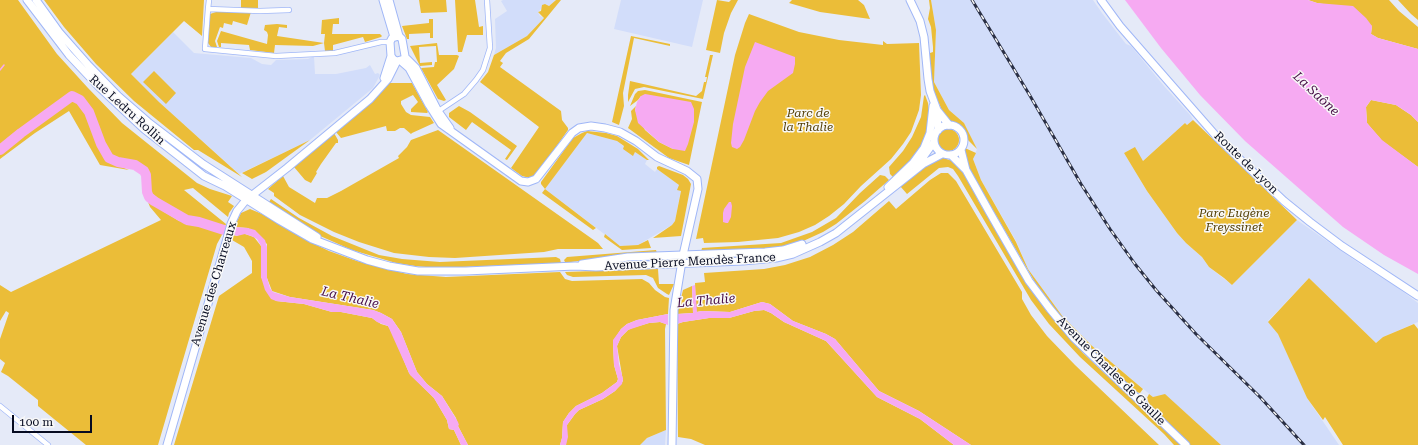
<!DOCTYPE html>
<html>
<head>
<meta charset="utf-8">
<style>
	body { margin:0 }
	#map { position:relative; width:1418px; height:445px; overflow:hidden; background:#e5eaf8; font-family:"Roboto Serif",serif }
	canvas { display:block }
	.scale { position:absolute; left:12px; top:415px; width:80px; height:18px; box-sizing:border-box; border:2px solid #060b21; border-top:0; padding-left:5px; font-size:12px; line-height:14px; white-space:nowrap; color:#060b21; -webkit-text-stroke:3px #f8f8f8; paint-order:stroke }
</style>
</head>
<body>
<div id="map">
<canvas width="1418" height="445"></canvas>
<div class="scale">100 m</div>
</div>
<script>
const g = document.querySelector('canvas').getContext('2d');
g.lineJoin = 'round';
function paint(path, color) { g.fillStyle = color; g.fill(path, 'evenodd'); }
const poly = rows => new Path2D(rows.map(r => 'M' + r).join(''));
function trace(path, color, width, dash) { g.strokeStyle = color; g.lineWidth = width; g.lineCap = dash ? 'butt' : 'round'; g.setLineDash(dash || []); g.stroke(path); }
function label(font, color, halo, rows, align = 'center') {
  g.font = font + ' "Roboto Serif",serif'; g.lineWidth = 3; g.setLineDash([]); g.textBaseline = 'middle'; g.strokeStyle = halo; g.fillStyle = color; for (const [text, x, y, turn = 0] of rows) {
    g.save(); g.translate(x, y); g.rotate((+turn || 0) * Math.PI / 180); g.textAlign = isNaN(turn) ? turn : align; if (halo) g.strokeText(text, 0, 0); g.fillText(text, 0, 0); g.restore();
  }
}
const built = poly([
	[503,0,556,0,549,6,546,4,538,12,540,16,544,18,527,36,494,55,496,48,495,19,507,11,501,1],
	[621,0,703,0,692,47,614,29],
	[931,0,1093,0,1102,13,1126,44,1131,46,1164,86,1191,116,1193,120,1187,125,1185,123,1143,161,1134,148,1124,153,1147,191,1177,233,1186,243,1202,257,1209,267,1232,285,1297,220,1360,264,1397,287,1418,303,1418,322,1383,337,1376,343,1309,278,1268,321,1278,333,1307,398,1339,445,1221,445,1165,395,1153,397,1091,345,1063,317,1028,269,1016,241,981,180,973,159,977,149,964,123,949,110,934,82,936,30],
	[173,32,194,53,251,58,262,64,271,65,276,60,308,59,314,56,315,74,336,74,366,68,370,65,375,74,378,73,380,75,373,88,310,140,239,174,159,102,131,74],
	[587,133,617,141,625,147,633,155,635,152,647,160,645,164,655,172,657,169,679,185,681,190,675,221,672,225,638,245,620,246,545,189],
	[666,430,665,445,640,445,647,438]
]);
const green = poly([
	[0,0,18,0,57,54,88,88,122,123,197,183,210,189,232,196,228,202,234,206,229,213,228,217,193,188,184,190,226,224,225,227,204,220,188,217,179,213,151,193,148,173,145,168,130,162,114,159,109,155,93,113,83,99,73,94,51,107,0,147],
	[44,0,204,0,202,36,184,21,131,74,159,102,242,177,198,150,194,150,134,101,96,64,64,27],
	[241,0,258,0,258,8,241,8],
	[419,0,446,0,447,12,421,13],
	[455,0,475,0,479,27,483,26,483,35,467,35,462,52,458,52],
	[556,0,561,0,529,39,506,53,500,61,503,63,500,67,561,111,562,120,568,128,568,130,537,174,531,177,526,177,522,176,511,168,539,127,480,82,488,72,494,55,527,36,544,18,538,12,541,11,542,5,545,4,549,6],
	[717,0,729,2,731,0,738,0,731,13,724,33,720,53,706,50],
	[792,0,858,0,864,5,870,19,820,12,789,3],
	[929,0,931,0,936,30,934,82,949,110,964,123,977,149,967,139,962,127,948,120,944,115,933,90,930,73,930,53,933,52,933,47,931,27,928,19,930,8],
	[1308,0,1389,0,1399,11,1418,27,1418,49,1378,38,1371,34,1372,26,1329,5,1317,3],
	[1398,0,1418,0,1418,20,1411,14],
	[216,12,251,12,247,25,233,21,232,25,224,23,223,28,220,27,215,41,217,47,211,47,208,43,210,14],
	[749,14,799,32,839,40,883,45,883,41,887,44,919,43,921,95,919,110,911,132,903,144,891,159,861,186,844,204,829,216,815,225,799,232,778,238,738,242,704,243,703,238,696,239,735,55,745,23],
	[339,18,339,24,333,24,332,34,380,34,382,36,381,37,365,42,363,37,333,45,333,51,325,51,324,43,313,46,275,45,274,53,250,50,249,45,221,43,221,47,219,47,217,41,221,31,267,44,268,35,267,32,264,30,265,25,277,24,287,25,287,28,279,27,277,36,324,43,325,34,321,34,322,20],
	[429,19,433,19,433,38,430,38,430,33,409,34,409,39,407,39,402,26,429,23],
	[631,36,670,44,670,46,634,38,623,93,624,106,619,125,612,122],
	[437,43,439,55,457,55,459,56,454,69,437,85,446,100,444,101,438,99,421,68,434,67,435,62,437,62,436,46,419,47,420,63,432,62,432,65,420,66,410,46],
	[710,55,713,55,703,99,644,87,635,89,628,102,628,95,630,81,696,96,702,91,704,82,706,82,707,77,705,77],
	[154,71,176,93,166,104,143,82],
	[388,83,412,83,428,112,427,113,411,112,411,109,418,102,413,95,401,101,401,104,406,112,411,115,430,117,434,123,412,133,411,134,404,128,400,128,395,131,387,131,386,126,341,138,336,132,382,91],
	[645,90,702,102,689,165,669,158,628,128,632,119,631,111,636,106,635,110,645,130,659,142,673,149,641,96,638,100,630,106,635,94,638,91],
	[925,95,928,103,930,120,928,131,919,151,904,168,893,177,890,174,889,167,903,151,912,137,921,117,924,96],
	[71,99,77,102,88,118,103,155,108,161,129,170,100,165,69,111,35,133,0,159,0,154,20,137],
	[1371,100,1396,105,1411,115,1418,122,1418,167,1382,141,1367,123,1366,107],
	[459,106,470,112,517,146,507,160,505,159,511,150,472,122,466,130,449,117,449,113],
	[1193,120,1297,220,1232,285,1224,278,1209,267,1202,257,1186,243,1177,233,1147,191,1124,153,1135,147,1143,161,1185,123,1187,125],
	'937 140a11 11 0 1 1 22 0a11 11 0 1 1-22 0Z',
	[438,130,598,243,603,249,558,249,544,252,455,258,429,257,394,253,359,242,334,232,300,215,274,196,274,193,268,189,283,176,289,187,315,203,317,198,327,198,341,191,399,158,398,156,407,147,411,140],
	[587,131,606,133,617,136,638,149,649,160,647,160,635,152,633,156,623,149,624,146,617,141,587,133,545,189,596,228,593,230,542,193,545,189,541,184,541,182,573,138,582,133],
	[334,133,338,140,338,143,336,143,321,164,316,172,317,173,311,183,305,180,294,167],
	[310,140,266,172,252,179,242,173],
	[965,148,976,153,973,159,981,180,1016,242,1028,269,1063,317,1091,345,1143,389,1140,393,1136,392,1079,339,1062,320,1040,291,968,167,964,151],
	[941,157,952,161,966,176,979,202,1023,276,1053,319,1083,353,1181,445,1174,445,1164,434,1080,357,1049,324,1031,300,958,176,953,169,948,167,939,168,907,194,900,186,921,167],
	[659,166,683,175,688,179,691,184,681,236,653,238,672,225,675,221,681,191,677,190,679,185,657,169,657,167],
	[941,173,948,173,956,181,1022,292,1022,299,1031,315,1047,336,1075,365,1159,445,971,445,919,411,879,391,835,339,826,334,793,321,770,304,762,302,730,312,702,311,696,312,695,283,705,282,704,273,764,269,785,265,810,257,833,245,853,232,889,201,896,209,930,180],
	[880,175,885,176,889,180,865,201,836,224,823,232,801,242,769,250,701,252,702,248,781,243,812,232,836,218,860,193],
	[271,199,299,218,332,236,379,255,402,259,440,262,556,257,560,259,561,263,437,268,415,266,396,263,352,250,318,235,269,202],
	[148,202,179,221,196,223,223,233,217,244,158,445,86,445,38,406,38,400,8,376,1,372,5,363,0,359,0,339,9,313,6,311,0,321,0,285,11,292,161,220,150,207],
	[250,209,262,214,306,240,329,251,357,261,407,274,446,277,560,272,565,279,572,281,642,279,649,283,655,290,665,297,669,298,668,314,637,320,627,324,621,329,614,340,613,344,614,365,618,379,617,382,602,393,576,406,569,413,563,422,562,438,560,445,468,445,458,426,456,418,442,396,427,384,417,372,401,332,392,319,381,313,373,310,290,297,272,291,267,278,267,244,248,228,234,227,241,213],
	[240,234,245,234,254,237,261,246,261,277,276,301,304,304,332,312,341,312,372,318,381,324,388,326,393,334,409,373,434,398,447,420,449,429,454,430,461,445,174,445,219,296,252,273,252,261,244,247,232,240,233,235,237,236],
	[605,234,620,246,638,245,648,240,651,248,622,250,604,237],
	[656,250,657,253,628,254,571,262,565,262,564,260,567,257],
	[658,269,659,284,674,284,669,295,667,294,658,288,653,278,646,275,573,277,567,275,565,272],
	[1309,278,1376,343,1383,337,1414,324,1418,329,1418,445,1343,445,1325,417,1323,420,1307,398,1278,334,1268,322],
	[692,286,693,313,677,314,683,290],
	[764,310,771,313,784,322,826,341,877,397,920,419,954,445,705,445,691,439,678,437,677,324,683,322,709,318,729,318,754,311],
	[660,322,666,324,665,329,666,430,647,438,640,445,566,445,567,425,575,414,579,410,603,399,615,391,623,381,617,346,621,337,628,330,632,328,649,323],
	[1149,394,1153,397,1165,394,1221,445,1190,445,1149,404,1147,398]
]);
const water = poly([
	[1125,0,1308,0,1317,3,1353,6,1366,18,1372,26,1371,34,1378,38,1418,49,1418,122,1411,115,1396,105,1371,100,1366,107,1367,123,1382,140,1418,167,1418,274,1384,255,1343,227,1245,141,1200,95,1161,48],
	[755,42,795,57,795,64,793,73,768,91,760,102,755,111,744,140,740,147,737,149,732,147,731,143,733,124,745,67],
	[645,94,691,102,694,109,694,122,688,144,685,151,673,149,659,142,638,123,635,110,637,102,641,96],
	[729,202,731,202,732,206,731,217,728,223,726,223,723,222,723,213,724,209],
	[234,227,248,228,255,230,265,240,267,247,267,278,270,288,273,292,290,297,373,310,381,313,392,319,401,332,417,372,427,384,442,396,458,422,459,425,458,426,468,445,461,445,454,430,449,429,447,420,434,398,410,375,388,326,377,322,372,318,341,312,332,312,304,304,276,301,271,299,265,290,261,277,261,246,257,239,251,236,245,234,237,236,232,234],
	[695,285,697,312,702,311,730,312,762,302,770,304,793,321,826,334,835,339,879,391,919,411,971,445,954,445,920,419,877,397,826,341,784,322,771,313,764,310,754,311,729,318,709,318,683,322,677,324,677,314,693,313,692,286],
	[668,314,668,325,660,322,649,323,628,330,621,337,617,346,619,364,623,379,622,384,615,391,603,399,579,410,575,414,567,425,568,437,566,445,560,445,562,438,563,422,569,413,576,406,602,393,617,382,618,379,614,365,613,344,613,340,621,329,627,324,637,320]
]);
const stream = poly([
	[0,70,4,65]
]);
const river = poly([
	[0,150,21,133,72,96,80,100,89,112,101,144,109,158,118,162,135,165,144,171,146,175,147,192,149,197,154,201,187,220,199,222,224,230]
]);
const street = poly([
	[208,9,209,0],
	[289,10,260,11,208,9,205,49,276,56,335,53,381,42,390,42],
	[437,112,464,94,476,80,483,70,490,48,487,0],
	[0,406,48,445]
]);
const secondary = poly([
	[383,0,394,37],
	[389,0,399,36,402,39,405,56,404,59,397,61,394,60,391,56,390,42,392,38,399,36],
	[910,0,920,21,924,37,928,79,930,91,937,110,938,130],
	[407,59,416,68,438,111,450,128],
	[401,61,409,68,429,105,441,124,521,181,528,182,536,179,572,133,579,128,591,126,605,128,620,132,636,141,657,157,687,171,697,179,698,189,683,255,674,310,672,445],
	[384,78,391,56],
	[937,110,949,125],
	[888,187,913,163,924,148,930,133,933,106],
	[167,445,226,242,231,224,237,211,246,200,287,168,370,99,388,79,397,61]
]);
const primary = poly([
	[27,0,69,55,100,88,144,129,204,176,225,186,279,220,312,239,367,260,389,266,418,271,466,271,575,266,596,267,743,261,776,258,793,254,820,242,836,233,923,164,942,154],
	[36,0,59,32,89,66,118,96,148,122,203,164,317,237],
	[1101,0,1120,26,1175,89,1217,137,1249,168,1284,201,1310,222,1342,246,1418,296],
	'934 140a15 15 0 1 1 30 0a15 15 0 1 1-30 0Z',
	[961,150,966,170,990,213,1029,281,1050,309,1074,338,1186,445],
	[951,155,965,169],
	[915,165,924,156,934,142],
	[582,264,628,257,765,252,783,250,802,244]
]);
const rail = poly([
	[972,0,1029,94,1081,184,1110,229,1135,264,1156,290,1196,334,1260,397,1304,445]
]);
const streetNames = [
	["Rue Ledru Rollin",127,110,42],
	["Route de Lyon",1246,163,44],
	["Avenue Pierre Mendès France",690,262,-3],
	["Avenue des Charreaux",214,284,-73],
	["Avenue Charles de Gaulle",1111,371,45]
];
const parkNames = [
	["Parc de",808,113],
	["la Thalie",808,127],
	["Parc Eugène",1234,213],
	["Freyssinet",1234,227]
];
const waterNames = [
	["La Saône",1316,94,43],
	["La Thalie",350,298,13],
	["La Thalie",706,301,-5]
];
paint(built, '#d2ddfa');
paint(green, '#ebbd38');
paint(water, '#f6aaf2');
trace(stream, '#f6aaf2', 1.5);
trace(river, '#f6aaf2', 10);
trace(street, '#a0b7f7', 6);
trace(secondary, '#a0b7f7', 9);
trace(primary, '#a0b7f7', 9);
trace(street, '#fff', 4.5);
trace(secondary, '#fff', 7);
trace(primary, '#fff', 7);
trace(rail, '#2b3045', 3);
trace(rail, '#f8f8f8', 1.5, [4.5]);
label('12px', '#060b21', '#f8f8f8', streetNames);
label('italic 12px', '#564208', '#f8f8f8', parkNames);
label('italic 13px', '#470d47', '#f8f8f8', waterNames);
</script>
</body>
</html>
